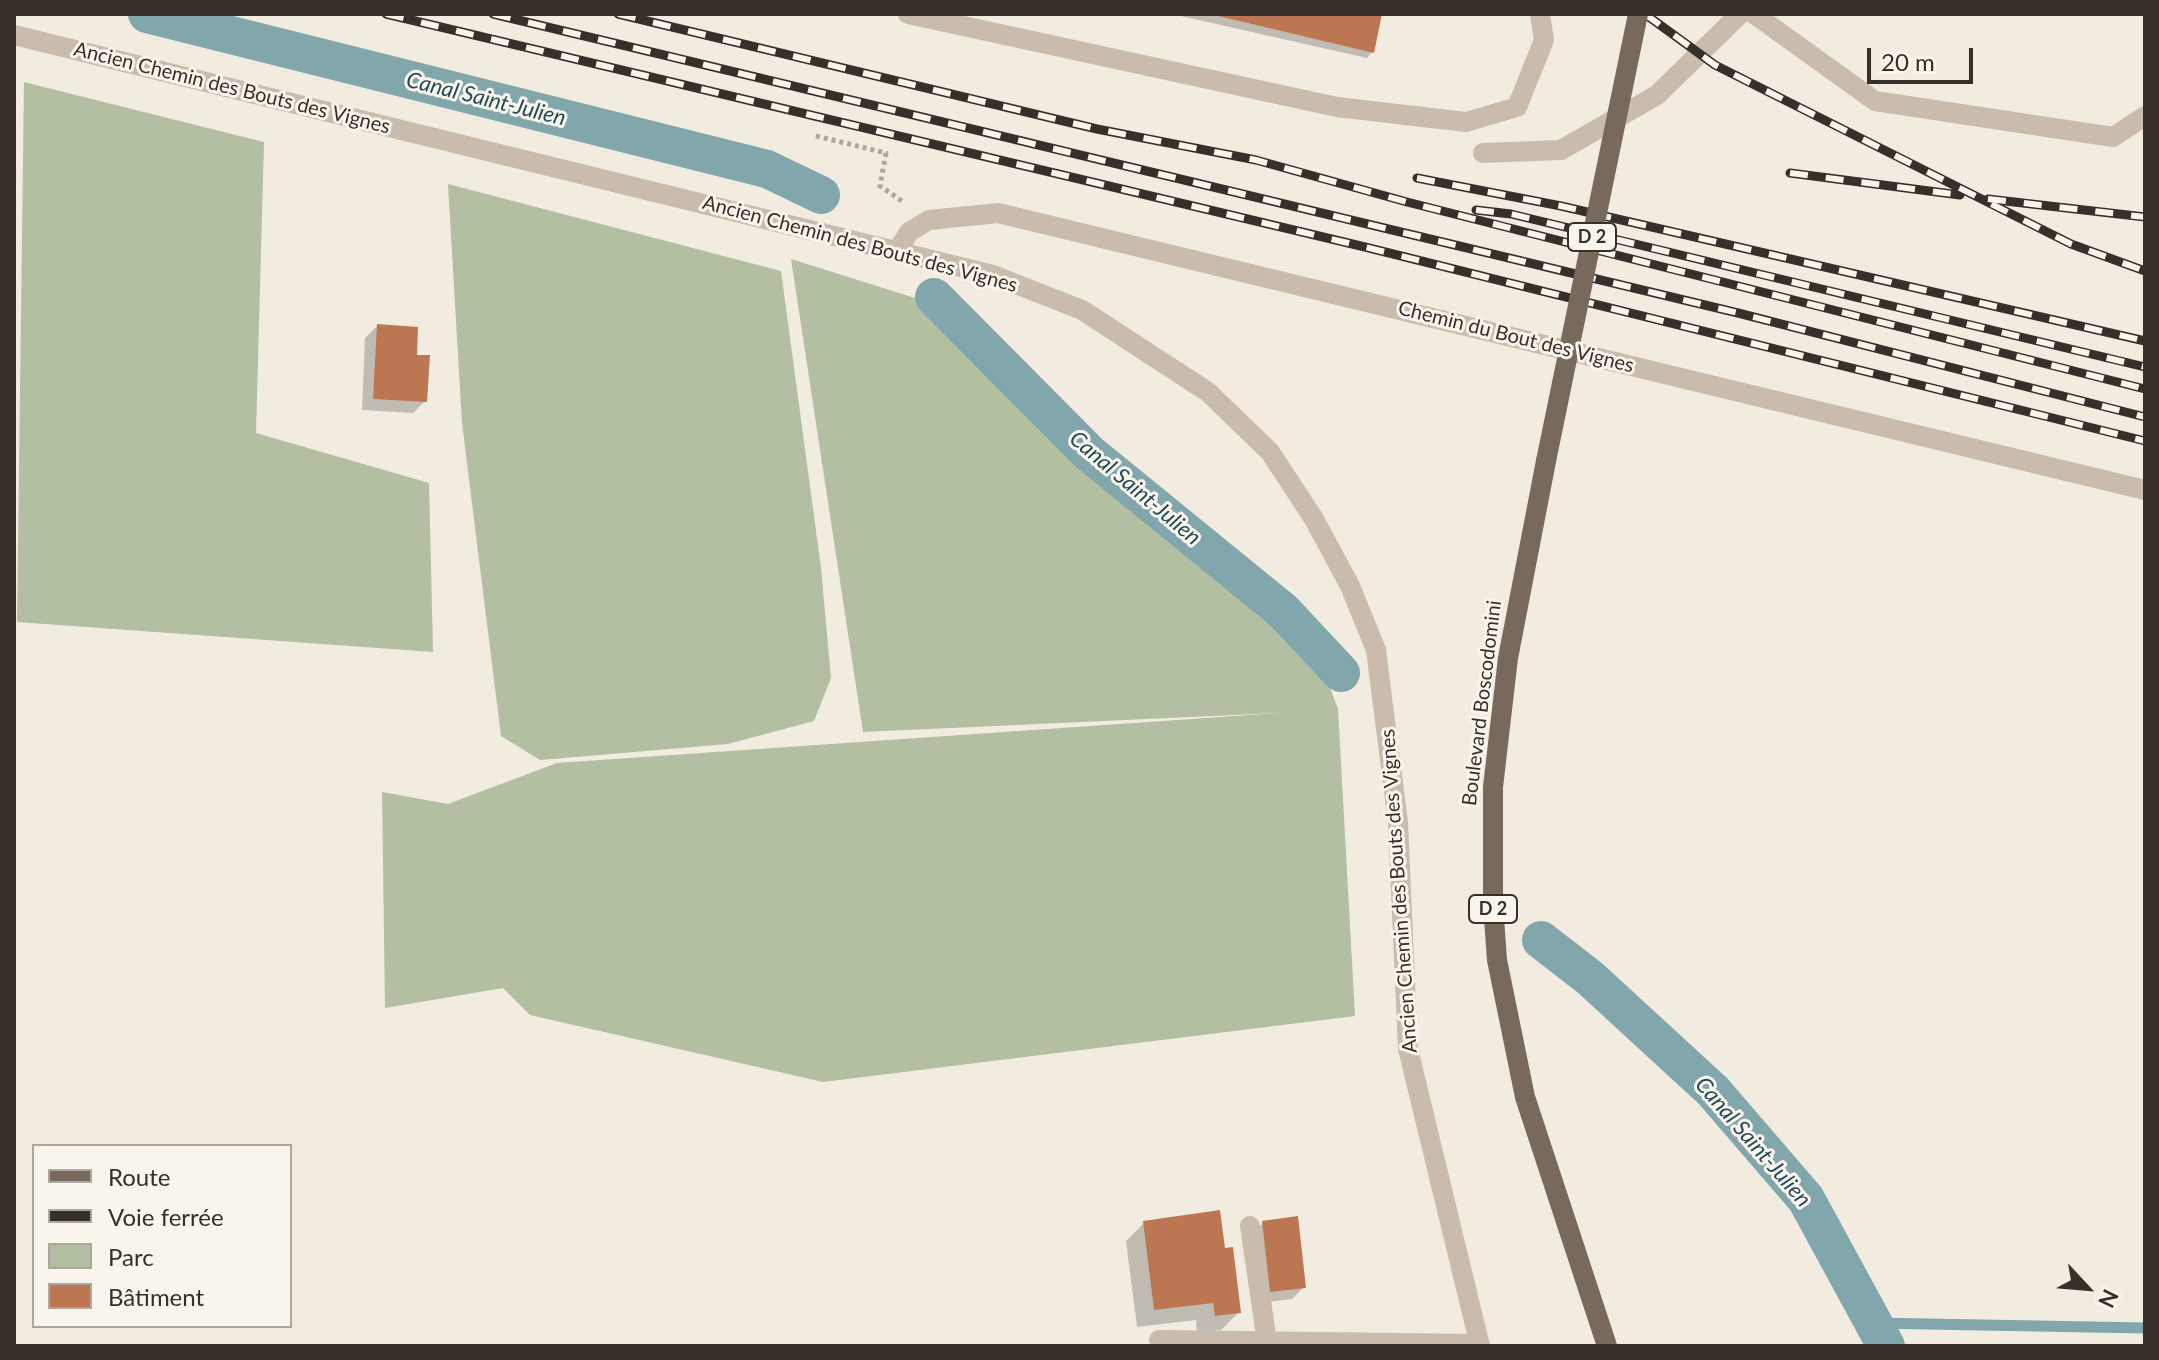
<!DOCTYPE html>
<html>
<head>
<meta charset="utf-8">
<style>
	body { margin:0 }
	#map { position:relative; width:2159px; height:1360px; overflow:hidden; background:#f1ebe0; font-family:Lato,sans-serif }
	canvas { display:block }
	.frame { position:absolute; inset:0; border:16px solid #37302a; pointer-events:none }
	.legend { position:absolute; left:32px; top:1144px; width:260px; height:184px; box-sizing:border-box; background:#f9f4ec; border:2px solid #aba69e; margin:0; padding:10px 14px; list-style:none; font-size:24px; color:#37302a }
	.legend li { display:flex; align-items:center; gap:16px; height:40px }
	.legend b { width:40px; border:2px solid #aba69e }
	.north { position:absolute; left:2047px; top:1248px; width:80px; height:80px; -webkit-text-stroke:6px #f9f4ec; paint-order:stroke; rotate:116deg; font-size:22px; font-weight:700; line-height:32px; text-align:center; color:#37302a }
	.north::after { content:''; display:block; margin:auto; width:28px; height:36px; background:#37302a; clip-path:polygon(50% 0,100% 100%,50% 72%,0 100%) }
	.scale { position:absolute; left:1867px; top:48px; width:106px; height:36px; box-sizing:border-box; border:4px solid #37302a; border-top:0; padding-left:10px; font-size:24px; line-height:28px; white-space:nowrap; color:#37302a; -webkit-text-stroke:6px #f9f4ec; paint-order:stroke }
</style>
</head>
<body>
<div id="map">
<canvas width="2159" height="1360"></canvas>
<div class="frame"></div>
<ul class="legend">
<li><b style="height:10px;background:#78695d"></b>Route</li>
<li><b style="height:10px;background:#37302a"></b>Voie ferrée</li>
<li><b style="height:22px;background:#b2bfa0"></b>Parc</li>
<li><b style="height:22px;background:#bc7752"></b>Bâtiment</li>
</ul>
<div class="north">N</div>
<div class="scale">20 m</div>
</div>
<script>
const g = document.querySelector('canvas').getContext('2d');
g.lineJoin = 'round';
function paint(path, color) { g.fillStyle = color; g.fill(path, 'evenodd'); }
const poly = rows => new Path2D(rows.map(r => 'M' + r).join(''));
function trace(path, color, width, dash) { g.strokeStyle = color; g.lineWidth = width; g.lineCap = dash ? 'butt' : 'round'; g.setLineDash(dash || []); g.stroke(path); }
function label(font, color, halo, rows, align = 'center') {
  g.font = font + ' Lato,sans-serif'; g.lineWidth = 6; g.setLineDash([]); g.textBaseline = 'middle'; g.strokeStyle = halo; g.fillStyle = color; for (const [text, x, y, turn = 0] of rows) {
    g.save(); g.translate(x, y); g.rotate((+turn || 0) * Math.PI / 180); g.textAlign = isNaN(turn) ? turn : align; if (halo) g.strokeText(text, 0, 0); g.fillText(text, 0, 0); g.restore();
  }
}
const green = poly([
	[24,82,264,142,256,433,429,483,433,652,17,622],
	[448,184,781,271,821,568,831,678,814,721,728,744,540,760,501,736,462,423],
	[791,259,915,298,953,340,1264,613,1326,677,1338,709,1355,1016,823,1082,530,1015,503,988,385,1008,382,792,448,804,557,763,1278,713,863,732]
]);
const shadow = poly([
	[1172,14,1380,14,1372,52,1367,58],
	[377,326,425,401,413,413,362,410,365,338],
	[1144,1223,1223,1250,1239,1312,1221,1330,1197,1333,1196,1320,1137,1327,1126,1241],
	[1263,1223,1304,1287,1292,1299,1259,1303,1251,1235]
]);
const stream = poly([
	[1873,1323,2145,1328]
]);
const canal = poly([
	[147,14,767,169,821,195],
	[934,297,1089,453,1283,611,1341,673],
	[1541,940,1590,978,1713,1091,1806,1199,1886,1346]
]);
const building = poly([
	[1210,14,1382,14,1374,53],
	[377,324,418,327,417,355,430,355,427,402,373,399],
	[1220,1210,1225,1248,1233,1247,1241,1313,1215,1316,1213,1303,1154,1310,1143,1221],
	[1298,1216,1306,1288,1270,1292,1262,1221]
]);
const path = poly([
	[816,136,886,153,880,186,905,203]
]);
const minor = poly([
	[908,14,1337,107,1466,122,1517,107,1544,40,1540,14],
	[1754,14,1875,101,2113,137,2145,116],
	[14,35,993,275,1082,310,1208,392,1270,452,1314,519,1350,586,1376,650,1398,823,1408,1049,1480,1346],
	[1483,153,1561,150,1657,95,1740,14],
	[898,250,909,232,929,220,998,213,2145,490],
	[1250,1226,1267,1342],
	[1159,1340,1480,1344]
]);
const major = poly([
	[1546,461,1508,658,1493,787,1493,904,1497,960,1525,1097,1607,1346]
]);
const rail = poly([
	[386,14,1365,247,2145,441],
	[493,14,1738,313,2145,417],
	[618,14,1097,129,1256,160,1407,202,2145,389],
	[1645,14,1715,65,2071,244,2145,271],
	[1790,173,1960,195],
	[1417,178,1561,206,2145,341],
	[1988,199,2145,217],
	[1476,210,1511,214,2145,367]
]);
const majorBridge = poly([
	[1546,461,1638,14]
]);
const shields = [
	[1592,237,48],
	[1493,909,48]
];
const shieldNames = [
	["D 2",1592,237],
	["D 2",1493,909]
];
const streetNames = [
	["Ancien Chemin des Bouts des Vignes",232,88,14],
	["Ancien Chemin des Bouts des Vignes",860,244,15],
	["Chemin du Bout des Vignes",1516,337,14],
	["Boulevard Boscodomini",1482,703,-83],
	["Ancien Chemin des Bouts des Vignes",1399,891,-94]
];
const waterNames = [
	["Canal Saint-Julien",486,99,14],
	["Canal Saint-Julien",1135,488,40],
	["Canal Saint-Julien",1753,1142,49]
];
paint(green, '#b2bfa0');
paint(shadow, '#0003');
trace(stream, '#81a6ac', 11);
trace(canal, '#81a6ac', 38);
paint(building, '#bc7752');
trace(path, '#b4a696', 5, [4, 4]);
trace(minor, '#c9bcac', 20);
trace(major, '#78695d', 20);
trace(rail, '#37302a', 9);
trace(rail, '#f9f4ec', 6, [18]);
trace(majorBridge, '#78695d', 20);
for (const [x, y, w] of shields) { const box = new Path2D(); box.roundRect(x - w / 2, y - 14, w, 28, 6); g.fillStyle = '#f9f4ec'; g.fill(box); trace(box, '#37302a', 2); }
label('bold 18px', '#37302a', null, shieldNames);
label('20px', '#37302a', '#f9f4ec', streetNames);
label('italic 22px', '#234d56', '#f9f4ec', waterNames);
</script>
</body>
</html>
